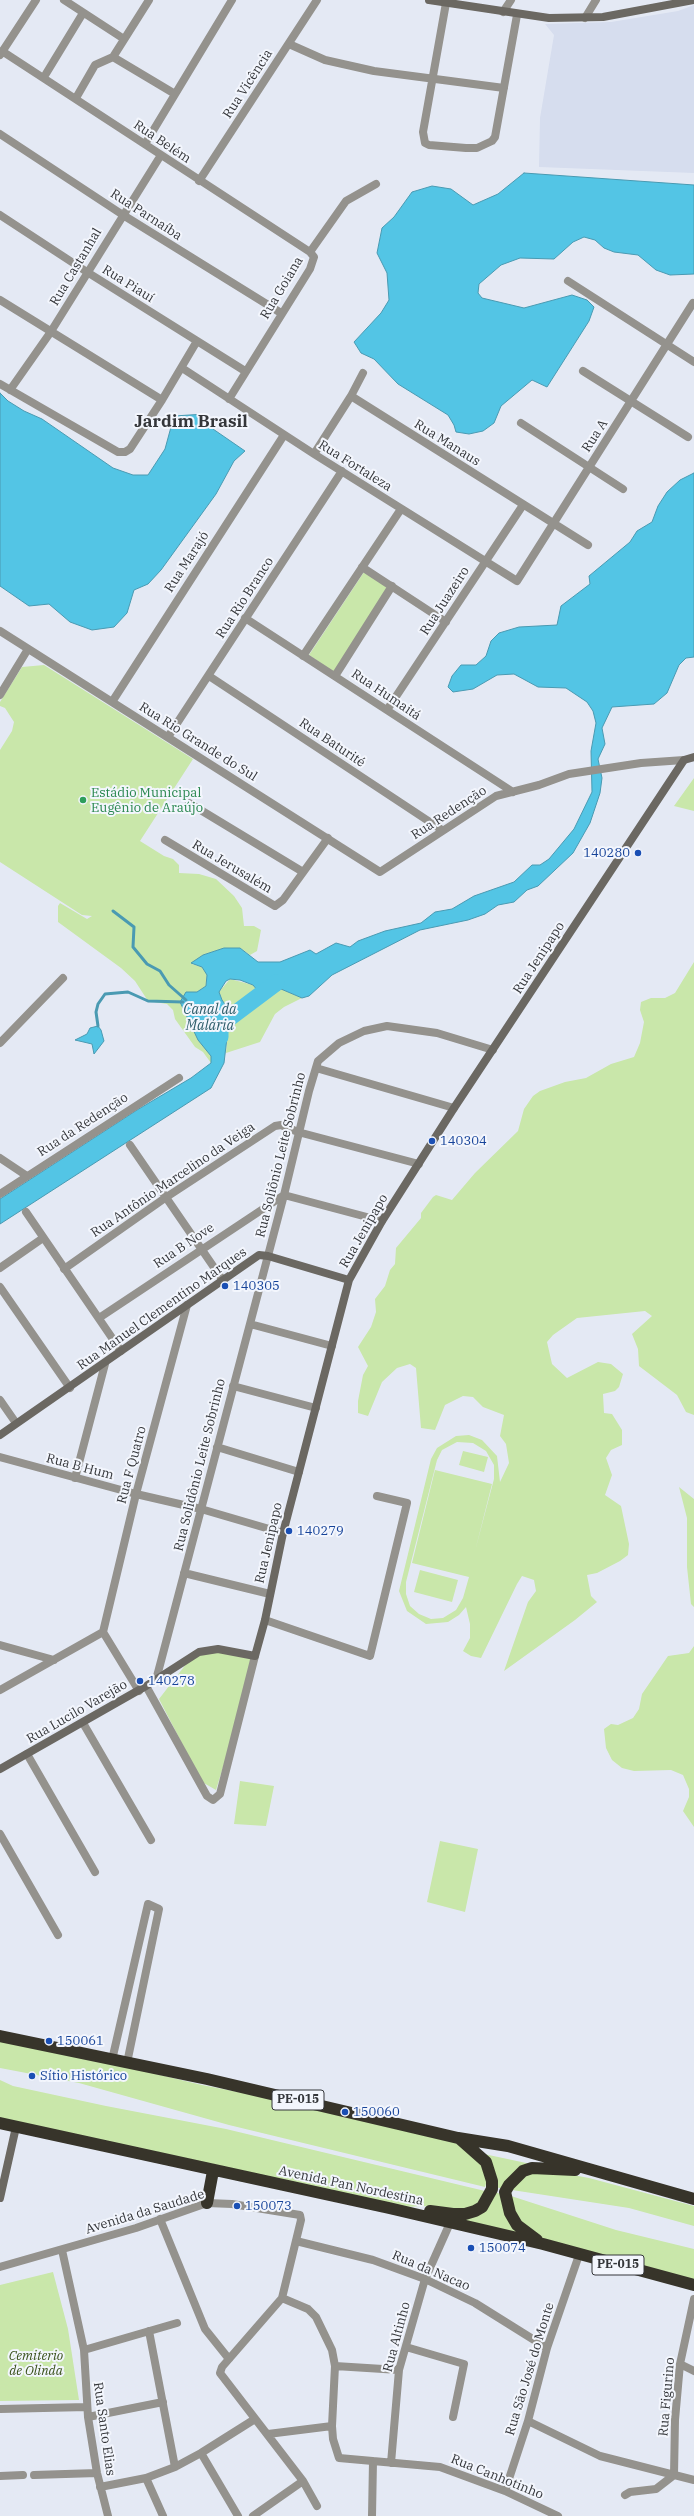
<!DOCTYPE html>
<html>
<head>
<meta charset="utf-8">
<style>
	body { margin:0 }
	canvas { display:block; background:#e4e9f4 }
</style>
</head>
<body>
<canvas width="694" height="2516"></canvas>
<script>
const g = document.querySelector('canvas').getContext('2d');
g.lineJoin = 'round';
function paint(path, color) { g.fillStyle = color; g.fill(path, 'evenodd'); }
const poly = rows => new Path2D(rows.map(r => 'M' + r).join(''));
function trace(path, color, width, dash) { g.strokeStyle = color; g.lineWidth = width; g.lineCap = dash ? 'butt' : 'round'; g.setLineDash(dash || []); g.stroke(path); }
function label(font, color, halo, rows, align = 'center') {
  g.font = font + ' "IBM Plex Serif",serif'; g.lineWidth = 4; g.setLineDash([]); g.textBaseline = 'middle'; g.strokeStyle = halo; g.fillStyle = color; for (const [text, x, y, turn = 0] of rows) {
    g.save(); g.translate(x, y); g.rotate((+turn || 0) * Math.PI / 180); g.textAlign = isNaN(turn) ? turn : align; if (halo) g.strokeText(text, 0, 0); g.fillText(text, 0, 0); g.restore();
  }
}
const built = poly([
	[694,5,694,173,539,167,540,118,554,35,545,24,611,22,678,11]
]);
const green = poly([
	[364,572,389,588,335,673,309,655],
	[44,665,193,759,140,841,164,856,173,859,179,865,179,873,199,874,216,879,234,896,242,908,244,926,254,926,261,930,257,951,250,955,240,948,225,948,203,955,192,964,202,967,207,975,206,986,197,992,189,1023,211,1056,211,1063,203,1052,195,1047,175,1019,173,1010,167,1004,148,1001,135,981,121,968,58,922,58,906,60,903,87,919,92,916,82,915,0,862,0,750,12,731,14,722,5,708,0,706,0,702,22,667],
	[694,778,694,811,674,806],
	[694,962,694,1415,686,1412,677,1395,639,1366,638,1349,632,1334,652,1316,645,1311,577,1318,553,1335,547,1342,552,1364,567,1378,598,1362,611,1364,623,1374,619,1387,615,1391,603,1394,604,1413,612,1414,622,1430,622,1445,611,1450,606,1458,612,1475,605,1495,621,1506,629,1544,628,1555,620,1561,597,1573,587,1575,591,1596,597,1602,575,1620,504,1671,528,1602,536,1591,534,1580,522,1576,517,1584,481,1658,471,1656,463,1651,470,1638,470,1624,466,1607,459,1615,448,1622,426,1624,407,1611,399,1591,431,1459,437,1448,456,1436,469,1435,482,1440,497,1456,500,1482,509,1463,506,1444,500,1436,504,1415,483,1407,473,1397,463,1396,445,1405,435,1430,421,1428,416,1368,410,1364,397,1368,382,1382,368,1416,358,1413,358,1401,363,1375,368,1366,358,1347,371,1327,376,1312,375,1299,385,1286,390,1270,395,1264,396,1248,421,1218,421,1213,433,1197,436,1195,452,1200,475,1173,518,1131,524,1109,533,1096,540,1091,565,1082,586,1078,611,1064,634,1057,640,1043,644,1022,640,1010,641,1002,651,998,665,998,675,993],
	[457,1442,473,1443,486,1451,494,1465,494,1479,475,1551,492,1484,435,1470,412,1563,469,1577,463,1598,456,1610,443,1618,431,1619,419,1614,410,1606,406,1594,406,1582,437,1460,442,1450],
	[230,979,253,985,258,991,258,1001,281,989,302,998,284,1007,275,1014,260,1042,226,1053,229,1010,222,1000,219,992],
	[463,1451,488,1457,484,1472,459,1465],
	[679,1487,694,1499,694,1607,691,1604,687,1567,687,1518],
	[420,1570,458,1580,452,1602,414,1592],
	[694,1646,694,1827,683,1811,689,1797,689,1789,683,1775,671,1770,634,1771,622,1768,612,1760,606,1748,604,1729,611,1724,618,1725,633,1718,639,1709,642,1694,668,1656,689,1653],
	[197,1650,216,1651,256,1659,216,1790,202,1782,159,1699],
	[240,1781,274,1786,266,1826,234,1824],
	[440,1841,478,1849,465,1912,427,1902],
	[0,2040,52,2049,202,2085,310,2106,454,2141,490,2170,485,2187,229,2125,79,2083,0,2068],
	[0,2080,13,2086,106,2106,226,2129,485,2191,480,2204,463,2209,422,2206,389,2208,0,2118],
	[484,2154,531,2164,504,2189,495,2187],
	[535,2172,557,2172,589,2178,694,2206,694,2226,629,2208,512,2190,515,2181],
	[494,2191,502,2195,522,2235,453,2218,466,2218],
	[508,2195,616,2230,694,2249,694,2282,543,2242,520,2224],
	[53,2272,68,2329,79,2400,0,2401,0,2285]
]);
const water = poly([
	[524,173,694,185,694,274,670,275,656,270,638,255,614,252,604,248,595,240,584,237,573,242,554,259,520,258,501,265,479,284,478,293,482,298,524,308,572,295,587,300,594,307,589,321,547,387,532,380,501,406,494,423,483,431,469,434,456,432,454,425,448,415,398,384,374,359,361,353,354,342,381,313,389,300,387,273,377,253,382,228,394,217,412,192,432,186,451,189,473,205,498,194,524,173],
	[0,393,8,401,24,411,42,419,113,468,133,475,148,475,165,449,174,416,205,414,213,429,245,451,234,461,216,494,161,570,148,584,134,590,127,613,114,627,92,630,70,622,49,604,29,606,0,586,0,393],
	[694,473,694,657,686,658,679,665,667,693,654,704,612,707,602,728,605,744,598,759,602,778,600,793,590,823,573,853,538,886,527,890,514,902,498,905,485,914,468,920,420,930,332,975,309,996,302,998,281,989,258,1002,258,991,253,985,240,980,230,979,226,981,219,992,222,1000,229,1010,231,1024,228,1029,224,1063,211,1088,0,1224,0,1199,137,1110,191,1078,211,1063,211,1056,198,1040,180,1002,186,992,197,992,206,986,207,975,202,967,191,963,203,955,224,948,240,948,258,962,280,962,310,950,316,954,336,943,350,947,358,941,385,931,421,923,435,912,452,909,474,896,514,882,532,865,540,865,549,859,574,829,592,792,591,751,596,723,593,711,587,702,566,688,538,687,514,674,497,675,473,689,453,692,448,687,452,676,461,665,476,665,486,656,491,641,499,633,519,627,557,625,561,606,590,584,589,576,630,542,637,531,652,522,658,506,667,492,680,480,694,473],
	[98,1026,101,1030,104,1041,94,1054,92,1044,75,1040,87,1034,90,1028,98,1026]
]);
const stream = poly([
	[113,911,134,927,133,947,147,964,160,971,169,985,186,1000],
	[98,1026,96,1012,98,1004,105,994,128,992,148,1001,183,1002]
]);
const river = poly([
	[220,1037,220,1025,276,983]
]);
const street = poly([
	[64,0,124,39],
	[446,3,423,132,425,143,429,145,466,148,477,148,492,141,495,137,517,15],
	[503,12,511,0],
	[585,18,596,0],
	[289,44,325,60,374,71,504,88],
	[2,51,310,252,314,257,310,269,229,399],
	[0,55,36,0],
	[113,57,175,94],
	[44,77,83,13],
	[76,98,95,65,113,57,149,0],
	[0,134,123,215,281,313],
	[145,144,232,0],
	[199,181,317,0],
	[0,215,87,272,245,371],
	[310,252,346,201,376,184],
	[568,281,694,362],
	[0,300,162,400],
	[182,368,314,454,517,581,693,303],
	[583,371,688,437],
	[0,384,118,452,125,452,130,449,162,400,197,341],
	[10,390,50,333,161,155],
	[351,396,363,373],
	[521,423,623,489],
	[314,454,351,396,588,545],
	[362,567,446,622],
	[245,618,513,792],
	[0,631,380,872,496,796,539,785,569,774,641,763,684,760],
	[303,656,401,509],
	[209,676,442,830],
	[335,676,392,586],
	[0,695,28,649],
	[112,702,284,435],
	[387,710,523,505],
	[168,737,342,471],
	[189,803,303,872],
	[165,840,275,906,283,900,328,838],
	[0,1043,63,978],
	[316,1068,454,1108],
	[130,1145,222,1279],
	[0,1158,27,1176],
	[0,1194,179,1078],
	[26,1212,121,1351],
	[0,1268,43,1238],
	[64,1269,165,1198,275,1126,281,1125,298,1132,419,1164],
	[0,1287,70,1388],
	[99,1318,284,1195,382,1221],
	[250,1324,332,1346],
	[233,1386,316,1408],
	[0,1400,16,1423],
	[217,1447,299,1472],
	[0,1457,136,1494,201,1509,283,1533],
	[75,1478,105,1364],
	[184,1573,270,1594],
	[265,1620,370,1656,407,1503,377,1496],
	[103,1632,136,1494,187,1305],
	[103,1632,139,1691],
	[0,1645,54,1660],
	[156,1680,284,1195,309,1091,318,1061,339,1043,364,1031,387,1026,437,1033,493,1050],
	[146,1686,207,1796,213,1800,220,1794,255,1656],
	[0,1690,103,1632],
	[83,1723,151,1840],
	[27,1754,95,1872],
	[0,1834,58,1935],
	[112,2060,148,1904,159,1909,127,2063],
	[160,2219,205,2329,229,2359],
	[296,2241,373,2260,425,2279,475,2303,547,2348],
	[62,2250,84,2350,88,2417,97,2473,108,2516],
	[0,2267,136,2228,207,2203,232,2204,300,2215,301,2220,282,2298,222,2367,220,2373,303,2481,317,2506],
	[282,2298,308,2309,316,2317,332,2350,335,2366,332,2426,333,2439,339,2458,440,2467,505,2491,558,2516],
	[149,2331,175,2467],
	[406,2347,464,2364,453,2417],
	[84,2350,177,2323],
	[680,2364,694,2371],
	[335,2366,399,2370],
	[0,2409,87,2407],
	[88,2417,163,2402],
	[528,2421,600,2456,694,2480],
	[268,2434,332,2426],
	[201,2453,238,2516],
	[391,2463,399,2370,425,2279,450,2223],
	[34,2475,97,2473],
	[0,2476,23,2475],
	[146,2478,163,2516],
	[100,2487,146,2478,175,2467,201,2453,255,2419],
	[505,2491,528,2421,547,2348,579,2255],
	[625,2495,630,2492,656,2489,674,2475,675,2420,680,2364,694,2299],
	[253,2516,303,2481],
	[372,2516,373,2461]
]);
const secondary = poly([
	[429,0,549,18,603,17,694,0],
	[0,1435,259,1255,268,1256,349,1280],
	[0,1769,146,1686,199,1652,218,1649,255,1656,265,1620,283,1533,349,1280,382,1221,454,1108,684,760,694,757],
	[0,2198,16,2127]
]);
const highway = poly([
	[0,2036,207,2079,458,2138,508,2146,694,2199],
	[0,2123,389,2208,543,2244,694,2285],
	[207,2203,213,2171],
	[430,2211,453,2214,465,2214,475,2211,482,2207,492,2189,492,2181,486,2162,460,2139],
	[537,2240,517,2225,510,2213,505,2192,509,2185,523,2171,532,2168,575,2170]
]);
const markers = [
	[83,800,4,"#2e9e5b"],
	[638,853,4,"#1a4fb4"],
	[432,1141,4,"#1a4fb4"],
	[225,1286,4,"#1a4fb4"],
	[289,1531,4,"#1a4fb4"],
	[140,1681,4,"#1a4fb4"],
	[49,2041,4,"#1a4fb4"],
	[32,2076,4,"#1a4fb4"],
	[345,2112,4,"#1a4fb4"],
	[237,2206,4,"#1a4fb4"],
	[471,2248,4,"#1a4fb4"]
];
const shields = [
	[298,2100,52],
	[618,2265,52]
];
const shieldNames = [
	["PE-015",298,2100],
	["PE-015",618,2265]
];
const streetNames = [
	["Rua Vicência",248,84,-57],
	["Rua Belém",162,142,34],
	["Rua Parnaíba",146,215,33],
	["Rua Castanhal",76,267,-59],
	["Rua Piauí",128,284,32],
	["Rua Goiana",282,288,-59],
	["Rua A",595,436,-57],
	["Rua Manaus",447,443,32],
	["Rua Fortaleza",355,466,32],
	["Rua Marajó",187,562,-57],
	["Rua Rio Branco",245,598,-57],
	["Rua Juazeiro",445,601,-57],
	["Rua Humaitá",386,695,34],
	["Rua Rio Grande do Sul",198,742,32],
	["Rua Baturité",332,743,34],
	["Rua Redenção",449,813,-33],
	["Rua Jerusalém",232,867,31],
	["Rua Jenipapo",539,958,-57],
	["Rua da Redenção",83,1125,-33],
	["Rua Soliônio Leite Sobrinho",281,1155,-76],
	["Rua Antônio Marcelino da Veiga",173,1180,-34],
	["Rua Jenipapo",364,1231,-60],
	["Rua B Nove",184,1246,-34],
	["Rua Manuel Clementino Marques",162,1309,-35],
	["Rua F Quatro",132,1465,-75],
	["Rua Solidônio Leite Sobrinho",200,1465,-76],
	["Rua B Hum",80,1467,15],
	["Rua Jenipapo",269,1543,-77],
	["Rua Lucilo Varejão",77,1712,-30],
	["Avenida Pan Nordestina",351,2186,12],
	["Avenida da Saudade",145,2212,-17],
	["Rua da Nacao",431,2271,23],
	["Rua Altinho",397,2337,-75],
	["Rua São José do Monte",530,2369,-73],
	["Rua Figurino",667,2397,-85],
	["Rua Santo Elias",104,2429,82],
	["Rua Canhotinho",497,2477,22]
];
const leisureNames = [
	["Estádio Municipal",91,793],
	["Eugênio de Araújo",91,808]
];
const transitNames = [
	["140280",630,853,"right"],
	["140304",440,1141],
	["140305",233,1286],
	["140279",297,1531],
	["140278",148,1681],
	["150061",57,2041],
	["Sítio Histórico",40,2076],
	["150060",353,2112],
	["150073",245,2206],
	["150074",479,2248]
];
const parkNames = [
	["Cemiterio",36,2356],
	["de Olinda",36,2371]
];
const waterNames = [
	["Canal da",210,1010],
	["Malária",210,1026]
];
const districtNames = [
	["Jardim Brasil",191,422]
];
paint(built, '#d6ddee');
paint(green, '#c9e7aa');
paint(water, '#53c5e5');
trace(water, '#4a9ab2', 1);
trace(stream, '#4a9ab2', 3);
trace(river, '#53c5e5', 17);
trace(street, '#94928d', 8);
trace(secondary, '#6b6862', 8);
trace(highway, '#37342a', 12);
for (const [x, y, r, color] of markers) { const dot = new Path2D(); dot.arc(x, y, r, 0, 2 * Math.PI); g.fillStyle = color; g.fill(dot); trace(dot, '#f3f6fd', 1.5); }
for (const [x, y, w] of shields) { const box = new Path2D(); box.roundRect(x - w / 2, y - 10, w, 20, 3); g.fillStyle = '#f3f6fd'; g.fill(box); trace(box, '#34363a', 1); }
label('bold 12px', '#34363a', null, shieldNames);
label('13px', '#34363a', '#f3f6fd', streetNames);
label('13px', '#27864d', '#f3f6fd', leisureNames, 'left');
label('13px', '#164399', '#f3f6fd', transitNames, 'left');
label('italic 13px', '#385019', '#f3f6fd', parkNames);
label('italic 14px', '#2c5c6a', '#f3f6fd', waterNames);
label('bold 17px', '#34363a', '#f3f6fd', districtNames);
</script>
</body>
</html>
